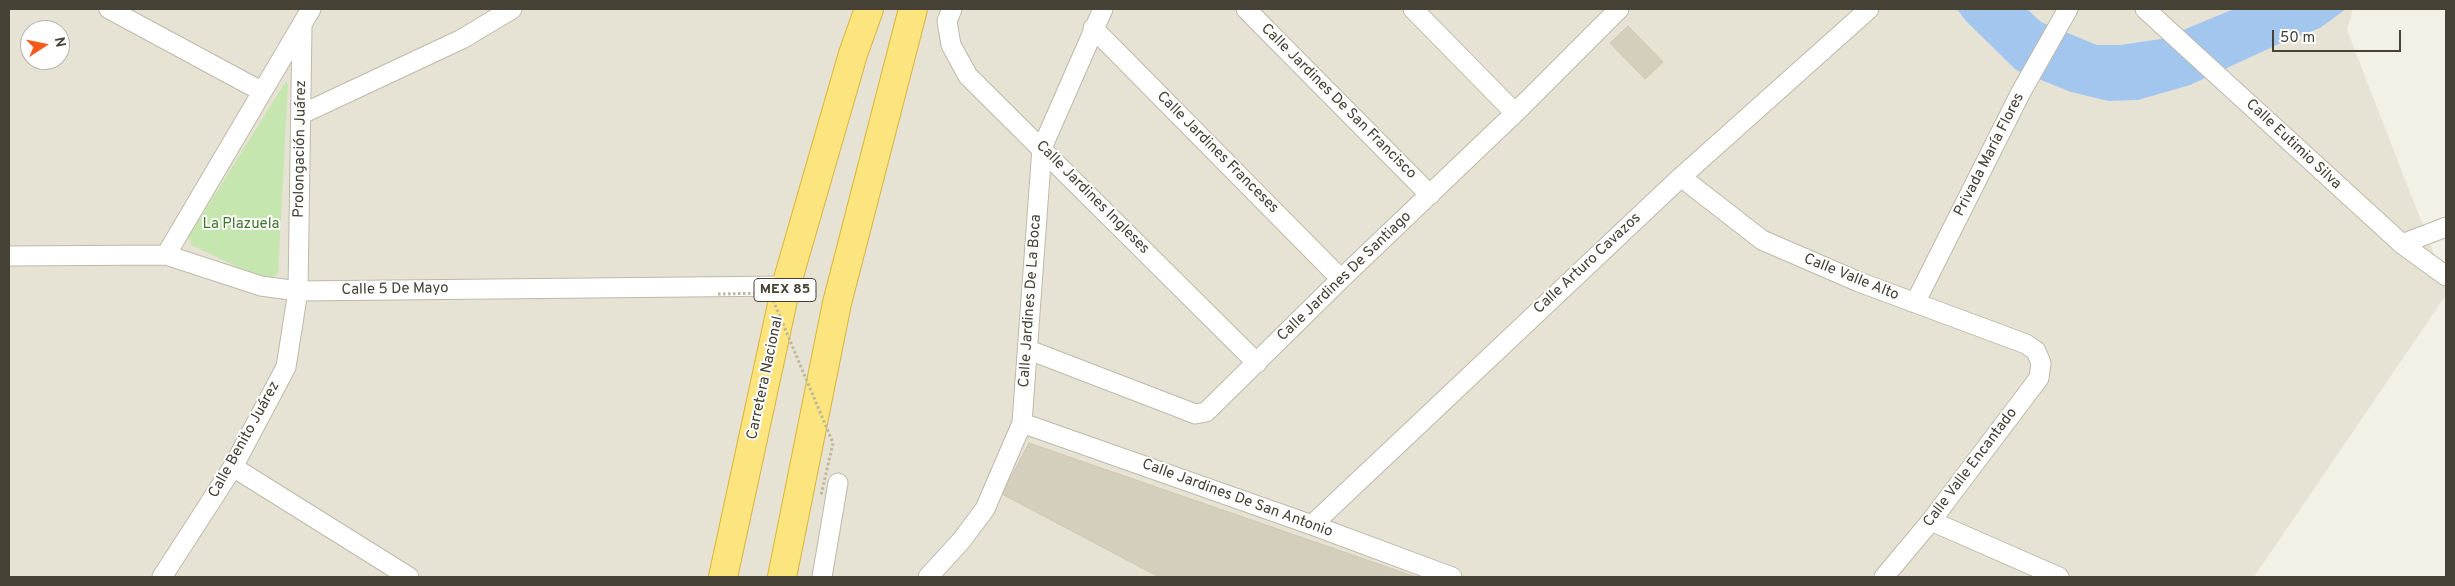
<!DOCTYPE html>
<html>
<head>
<meta charset="utf-8">
<style>
	body { margin:0 }
	#map { position:relative; width:2455px; height:586px; overflow:hidden; background:#f3f0e6; font-family:Overpass,sans-serif }
	canvas { display:block }
	.frame { position:absolute; inset:0; border:10px solid #454135; pointer-events:none }
	.north { position:absolute; left:20px; top:20px; width:50px; height:50px; box-sizing:border-box; background:#fff; border:1px solid #b5b3ae; border-radius:50%; rotate:79deg; font-size:14px; font-weight:700; line-height:20px; text-align:center; color:#454135 }
	.north::after { content:''; display:block; margin:auto; width:18px; height:22px; background:#f6581a; clip-path:polygon(50% 0,100% 100%,50% 72%,0 100%) }
	.scale { position:absolute; left:2272px; top:30px; width:129px; height:22px; box-sizing:border-box; border:2px solid #454135; border-top:0; padding-left:6px; font-size:15px; line-height:18px; white-space:nowrap; color:#454135; -webkit-text-stroke:4px #fff; paint-order:stroke }
</style>
</head>
<body>
<div id="map">
<canvas width="2455" height="586"></canvas>
<div class="frame"></div>
<div class="north">N</div>
<div class="scale">50 m</div>
</div>
<script>
const g = document.querySelector('canvas').getContext('2d');
g.lineJoin = 'round';
function paint(path, color) { g.fillStyle = color; g.fill(path, 'evenodd'); }
const poly = rows => new Path2D(rows.map(r => 'M' + r).join(''));
function trace(path, color, width, dash) { g.strokeStyle = color; g.lineWidth = width; g.lineCap = dash ? 'butt' : 'round'; g.setLineDash(dash || []); g.stroke(path); }
function label(font, color, halo, rows, align = 'center') {
  g.font = font + ' Overpass,sans-serif'; g.lineWidth = 4; g.setLineDash([]); g.textBaseline = 'middle'; g.strokeStyle = halo; g.fillStyle = color; for (const [text, x, y, turn = 0] of rows) {
    g.save(); g.translate(x, y); g.rotate((+turn || 0) * Math.PI / 180); g.textAlign = isNaN(turn) ? turn : align; if (halo) g.strokeText(text, 0, 0); g.fillText(text, 0, 0); g.restore();
  }
}
const residential = poly([
	[9,9,2353,9,2347,30,2446,285,2446,295,2254,577,9,577],
	[30,30,60,30,60,60,30,60]
]);
const green = poly([
	[286,81,288,86,278,273,268,281,191,245,189,236]
]);
const water = poly([
	[1957,9,2027,9,2041,22,2097,45,2120,45,2161,39,2234,9,2346,9,2320,28,2279,44,2190,85,2138,100,2108,101,2071,92,2016,70,1966,21]
]);
const building = poly([
	[1628,26,1663,62,1645,79,1610,43,1628,26],
	[1029,443,1416,577,1159,577,1002,494,1029,443]
]);
const minor = poly([
	[109,9,261,91],
	[952,9,947,21,951,45,968,76,1257,363],
	[1246,9,1430,195],
	[1413,9,1515,113],
	[2145,9,2402,244,2446,276],
	[1093,28,1341,279],
	[302,114,462,39,512,9],
	[1681,177,1762,240,1859,282,2026,344,2036,351,2041,363,2039,378,1931,521,1884,577],
	[2402,244,2446,227],
	[166,255,311,9],
	[9,256,166,255,261,286,298,291,786,286],
	[1915,303,2021,92,2068,9],
	[1029,350,1185,410,1195,414,1206,412,1341,279,1515,113,1619,9],
	[1022,423,1312,525,1452,577],
	[233,467,409,577],
	[1931,521,2059,577],
	[1312,525,1681,177,1869,9],
	[162,577,233,467,286,367,298,291,302,26],
	[822,577,838,483],
	[928,577,961,541,985,509,1022,423,1042,148,1103,9]
]);
const trunk = poly([
	[723,577,786,286,853,54,869,9],
	[782,577,837,303,913,9]
]);
const pathBridge = poly([
	[718,294,770,293,833,443,821,495]
]);
const shields = [
	[785,290,62]
];
const shieldNames = [
	["MEX 85",785,290]
];
const streetNames = [
	["Calle Jardines De San Francisco",1338,102,45],
	["Calle Eutimio Silva",2293,145,43],
	["Prolongación Juárez",301,149,-89],
	["Calle Jardines Franceses",1217,153,45],
	["Privada María Flores",1990,155,-63],
	["Calle Jardines Ingleses",1092,198,45],
	["Calle Arturo Cavazos",1588,264,-43],
	["Calle Jardines De Santiago",1345,277,-44],
	["Calle Valle Alto",1851,278,22],
	["Calle 5 De Mayo",395,290,-1],
	["Calle Jardines De La Boca",1031,301,-86],
	["Carretera Nacional",766,378,-78],
	["Calle Benito Juárez",245,440,-61],
	["Calle Valle Encantado",1971,468,-53],
	["Calle Jardines De San Antonio",1237,499,20]
];
const parkNames = [
	["La Plazuela",241,225]
];
paint(residential, '#e7e3d4');
paint(green, '#c6e6af');
paint(water, '#a3c6ef');
paint(building, '#d4cebc');
trace(building, '#cfc7af', 1);
trace(minor, '#beb9a9', 21);
trace(trunk, '#dbb438', 30);
trace(minor, '#fff', 19);
trace(trunk, '#fce57e', 28);
trace(pathBridge, '#bfb79a', 3, [2.5, 2.5]);
for (const [x, y, w] of shields) { const box = new Path2D(); box.roundRect(x - w / 2, y - 11.5, w, 23, 4); g.fillStyle = '#fff'; g.fill(box); trace(box, '#454135', 1); }
label('bold 14px', '#454135', null, shieldNames);
label('15px', '#454135', '#fff', streetNames);
label('15px', '#3d762a', '#fff', parkNames);
</script>
</body>
</html>
